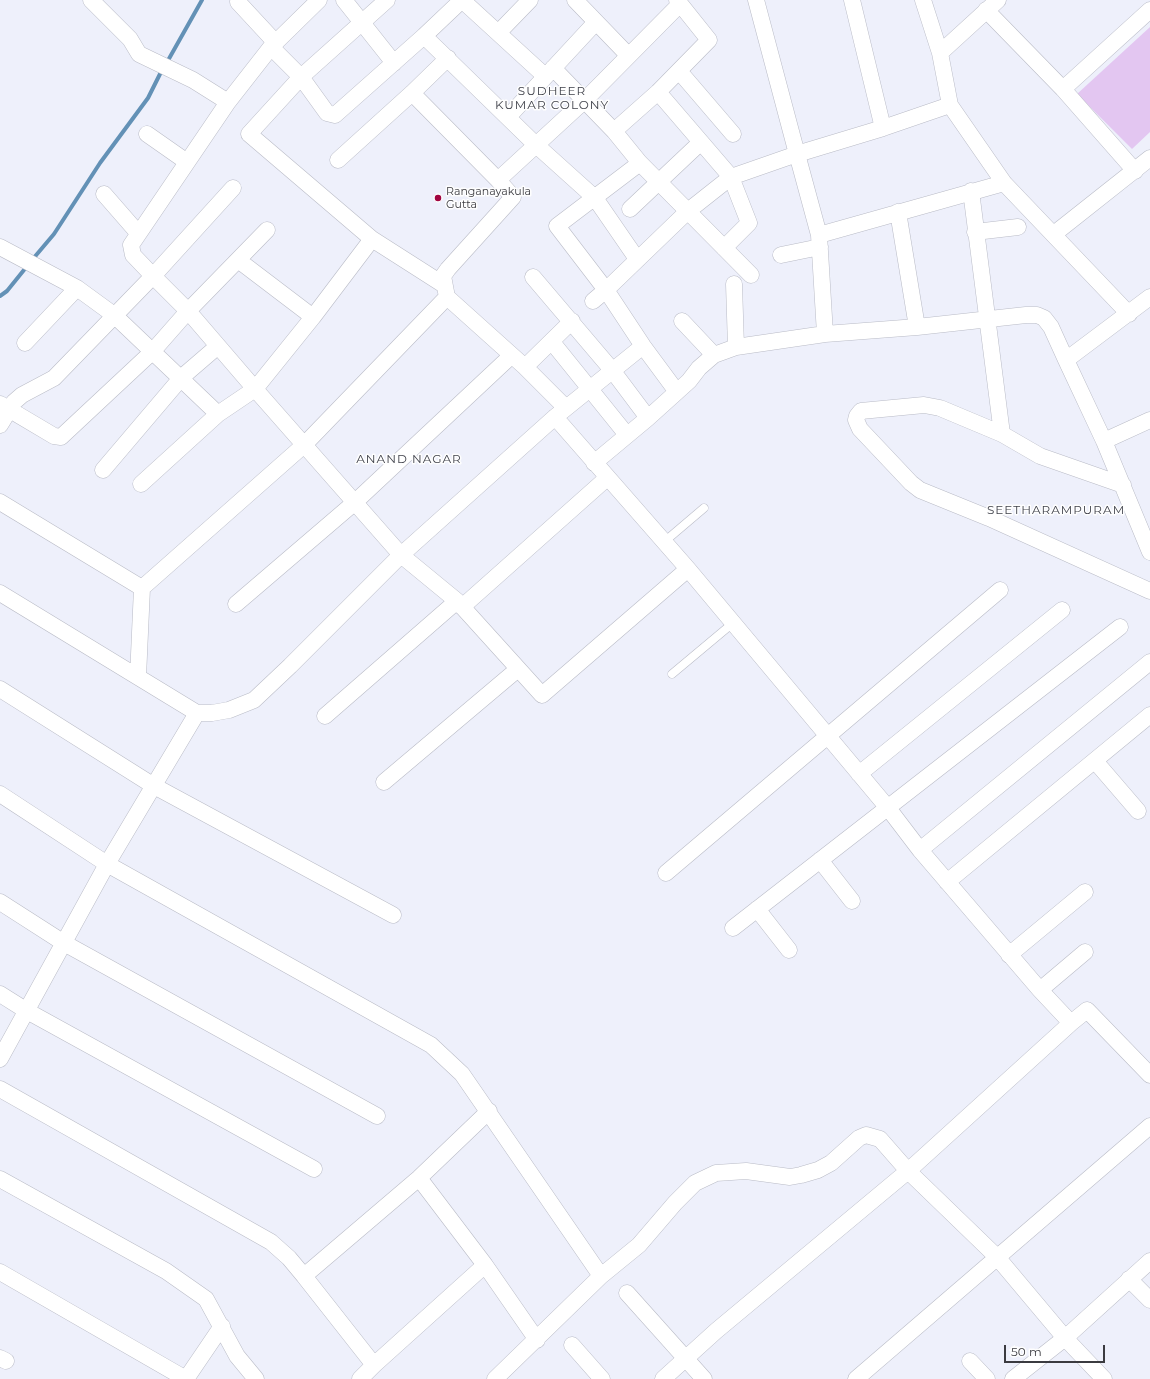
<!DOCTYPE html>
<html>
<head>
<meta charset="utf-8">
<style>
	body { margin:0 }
	#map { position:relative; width:1150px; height:1379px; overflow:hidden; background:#eef0fb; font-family:Montserrat,sans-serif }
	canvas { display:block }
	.scale { position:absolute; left:1004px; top:1345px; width:101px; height:18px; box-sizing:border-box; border:2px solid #3b3b40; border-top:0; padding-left:5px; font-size:12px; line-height:14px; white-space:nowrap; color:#3b3b40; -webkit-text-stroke:3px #fefefe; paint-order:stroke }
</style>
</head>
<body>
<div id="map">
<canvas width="1150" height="1379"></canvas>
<div class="scale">50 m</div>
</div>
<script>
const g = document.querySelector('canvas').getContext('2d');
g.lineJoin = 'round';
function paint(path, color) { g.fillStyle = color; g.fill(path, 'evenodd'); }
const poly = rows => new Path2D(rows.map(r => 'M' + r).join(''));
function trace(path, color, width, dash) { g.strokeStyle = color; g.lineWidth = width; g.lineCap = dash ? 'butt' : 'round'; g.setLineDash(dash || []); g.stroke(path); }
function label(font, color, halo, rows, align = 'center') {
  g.font = font + ' Montserrat,sans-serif'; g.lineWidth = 3; g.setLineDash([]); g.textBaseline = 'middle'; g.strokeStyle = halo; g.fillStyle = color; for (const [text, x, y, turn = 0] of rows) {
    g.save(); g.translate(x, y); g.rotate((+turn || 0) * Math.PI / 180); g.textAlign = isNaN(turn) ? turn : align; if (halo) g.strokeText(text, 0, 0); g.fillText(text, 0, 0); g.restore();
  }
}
const green = poly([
	[1150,27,1150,132,1132,149,1077,94]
]);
const stream = poly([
	[166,64,202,0],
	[32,260,54,234,100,163,148,98,162,70],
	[0,296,7,291,28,265]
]);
const lane = poly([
	[664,542,704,508],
	[672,674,733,623]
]);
const street = poly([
	[91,0,130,39,139,54,193,80,228,102,271,47,319,0],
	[344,0,394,63],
	[387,0,301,77,249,134,372,239,444,285],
	[462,0,545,76],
	[575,0,628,55],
	[852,0,883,128],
	[923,0,940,53,950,105,1004,183,1129,314],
	[238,2,276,43],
	[986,10,1063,89,1135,171],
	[499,32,530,0],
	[424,36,535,144,595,198,637,259],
	[271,47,301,77,327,113,335,115,424,36,462,0],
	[940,53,998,0],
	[553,68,614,131,640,163,751,275],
	[679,71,733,134],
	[1063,89,1150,10],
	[658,92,731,177,749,223,724,248],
	[412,93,498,180,585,100,680,4],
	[508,117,596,22],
	[614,131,658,92,709,40,677,0],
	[147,134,187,162],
	[338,160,412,93,448,58],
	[640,163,557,226,606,290,643,346,677,392],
	[498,180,513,197,448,269,443,276,447,297,525,367,566,408],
	[233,188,153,276,188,311,255,389,313,317,372,239],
	[971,191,1002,434],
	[104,194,138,233],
	[630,209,701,142],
	[898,212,917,327],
	[975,232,1018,227],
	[1054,234,1150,158],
	[819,235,1004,183],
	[0,247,77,288,114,315,218,414,255,389,401,555,555,417,643,346],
	[781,255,820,247],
	[238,260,313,317],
	[533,277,612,370,648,418],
	[734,284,736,347],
	[593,301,606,290,688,211,731,177,797,154,756,0],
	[682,321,714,355],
	[825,334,819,235,797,154,883,128,950,105],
	[552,342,627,435],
	[25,343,77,288],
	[1066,360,1150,297],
	[525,367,572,321],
	[0,404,54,436,61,437,152,352,188,311,267,230],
	[555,417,688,569,888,808,920,850,1040,990,1071,1023,1087,1010,1150,1075],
	[0,425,14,402,22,395,54,378,153,276,133,255,131,245,228,102],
	[1104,441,1150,420],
	[594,463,648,418,689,381,699,368,714,355,736,347,825,334,917,327,1026,315,1037,315,1044,318,1051,327,1066,360,1104,441,1150,552],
	[103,470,182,377,218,346],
	[141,484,218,414],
	[1123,485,1040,456,1002,434,940,408,924,405,861,411,857,416,856,420,860,429,911,483,920,490,989,518,1150,591],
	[0,502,142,588,138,677],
	[142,588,304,445,447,297],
	[0,593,197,713,212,713,229,710,254,700,290,666,401,555,457,601,325,716],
	[457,601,542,695,688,569],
	[236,604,354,503,511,356],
	[462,607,607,478],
	[0,689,154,786,393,915],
	[1095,761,1138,811],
	[859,774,1062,610],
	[384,782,518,669],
	[0,794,107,864,431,1045,462,1074,601,1276],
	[920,850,1150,662],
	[820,860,852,901],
	[666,873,1000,590],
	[947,882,1150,715],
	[0,902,64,943,377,1116],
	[757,909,789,950],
	[733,928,1120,627],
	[1009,955,1085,892],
	[1040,990,1085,952],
	[0,994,27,1011,314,1169],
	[0,1059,107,864,197,713],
	[0,1089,271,1242,289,1258,304,1276,374,1365,485,1265],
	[419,1178,485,1265,537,1340],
	[0,1179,166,1271,206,1299,237,1356,256,1379],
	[0,1272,186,1379],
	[304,1276,419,1178,489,1111],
	[1129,1279,1150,1300],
	[627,1293,704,1379],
	[572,1345,602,1379],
	[0,1358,6,1361],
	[970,1361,987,1379],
	[186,1379,222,1326],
	[360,1379,374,1365],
	[495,1379,601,1276,639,1245,675,1203,695,1183,716,1173,746,1171,790,1177,801,1175,818,1170,831,1163,859,1138,866,1135,880,1139,908,1171,997,1257,1065,1338,1104,1379],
	[663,1379,716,1331,908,1171,1071,1023],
	[856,1379,1150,1126],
	[1013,1379,1065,1338,1150,1261]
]);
const markers = [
	[438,198,4,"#a10440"]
];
const poiNames = [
	["Ranganayakula",446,192],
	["Gutta",446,205]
];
const neighbourhoodNames = [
	["SUDHEER",552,91],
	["KUMAR COLONY",552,105],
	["ANAND NAGAR",409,459],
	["SEETHARAMPURAM",1056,510]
];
paint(green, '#e3c6f1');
trace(stream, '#6391b6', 4);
trace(lane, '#b9bbc6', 9);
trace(street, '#b9bbc6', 17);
trace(lane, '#fff', 8);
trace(street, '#fff', 16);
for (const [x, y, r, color] of markers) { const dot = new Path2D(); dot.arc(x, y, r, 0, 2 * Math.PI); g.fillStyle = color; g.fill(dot); trace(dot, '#fefefe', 1.5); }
label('11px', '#3b3b40', '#fefefe', poiNames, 'left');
g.letterSpacing = '1px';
label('12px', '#40424b', '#fefefe', neighbourhoodNames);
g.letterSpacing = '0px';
</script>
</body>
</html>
